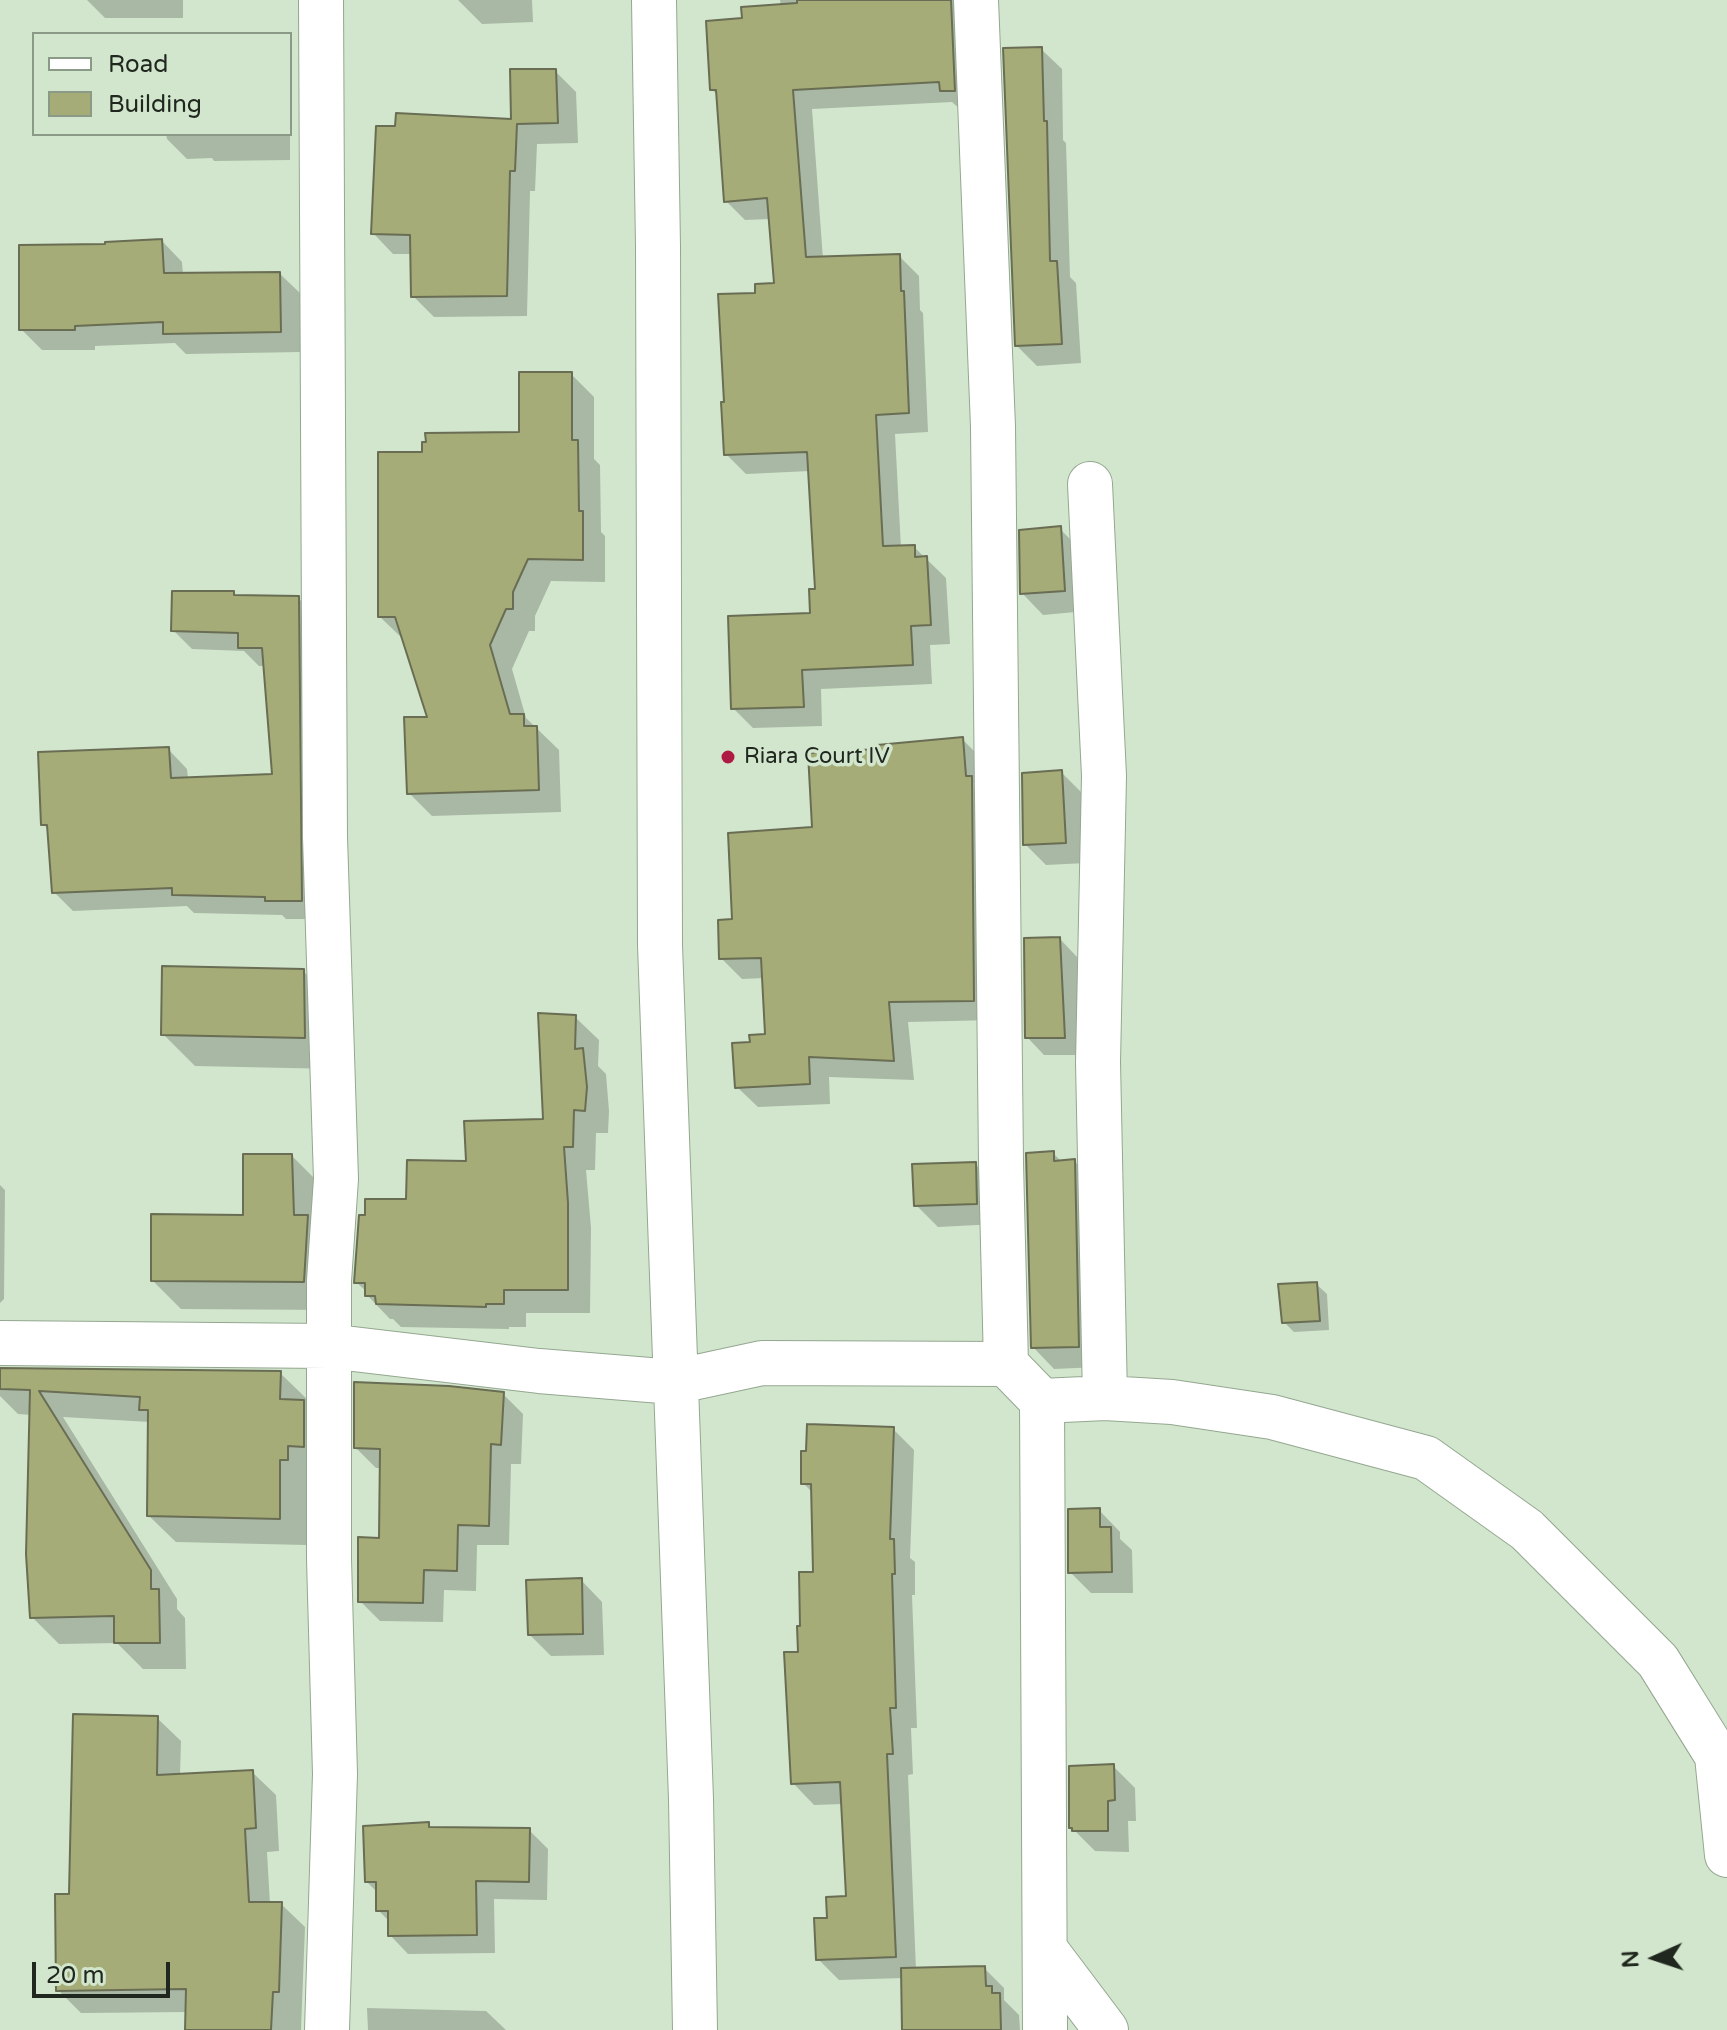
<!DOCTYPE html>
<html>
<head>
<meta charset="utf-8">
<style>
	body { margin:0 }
	#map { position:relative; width:1727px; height:2030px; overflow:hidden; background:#d2e6cd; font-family:"Varela Round",sans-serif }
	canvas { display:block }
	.legend { position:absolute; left:32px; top:32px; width:260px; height:104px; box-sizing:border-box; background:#d2e6cd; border:2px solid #8b9a87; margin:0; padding:10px 14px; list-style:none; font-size:24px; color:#20271e }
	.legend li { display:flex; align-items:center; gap:16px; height:40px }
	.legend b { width:40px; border:2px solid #8b9a87 }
	.north { position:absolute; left:1615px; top:1918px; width:80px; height:80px; -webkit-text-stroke:6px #d2e6cd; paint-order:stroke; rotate:267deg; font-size:22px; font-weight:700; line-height:32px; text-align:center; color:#20271e }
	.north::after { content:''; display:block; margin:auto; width:28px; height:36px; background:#20271e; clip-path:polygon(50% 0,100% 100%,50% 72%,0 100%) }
	.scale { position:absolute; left:32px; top:1962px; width:138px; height:36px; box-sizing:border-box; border:4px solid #20271e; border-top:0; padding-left:10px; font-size:24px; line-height:28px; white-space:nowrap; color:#20271e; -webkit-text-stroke:6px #d2e6cd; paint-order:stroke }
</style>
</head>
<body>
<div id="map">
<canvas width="1727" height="2030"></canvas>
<ul class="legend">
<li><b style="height:10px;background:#fff"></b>Road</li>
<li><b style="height:22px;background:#a5ac77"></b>Building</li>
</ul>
<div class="north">N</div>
<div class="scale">20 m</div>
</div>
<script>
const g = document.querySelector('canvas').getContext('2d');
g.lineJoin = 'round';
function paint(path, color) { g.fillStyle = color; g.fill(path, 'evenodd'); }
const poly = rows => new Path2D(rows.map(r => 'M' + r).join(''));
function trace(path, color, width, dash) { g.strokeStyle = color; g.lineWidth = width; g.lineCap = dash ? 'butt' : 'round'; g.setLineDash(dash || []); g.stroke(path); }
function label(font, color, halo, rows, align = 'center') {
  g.font = font + ' "Varela Round",sans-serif'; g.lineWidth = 7; g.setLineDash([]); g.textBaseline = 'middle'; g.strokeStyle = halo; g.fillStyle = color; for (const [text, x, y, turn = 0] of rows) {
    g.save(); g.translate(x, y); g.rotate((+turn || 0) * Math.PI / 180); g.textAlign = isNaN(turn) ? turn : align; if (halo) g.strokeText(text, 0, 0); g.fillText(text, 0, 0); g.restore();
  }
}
const shadow = poly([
	[87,0,183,0,183,18,105,18],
	[458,0,532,0,533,22,482,24],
	[780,0,966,0,961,110,952,102,812,109,823,259,899,256,919,276,920,310,923,313,928,432,895,434,901,548,914,547,946,578,950,644,930,645,932,684,821,689,822,726,753,728,733,708,812,614,817,591,810,471,746,474,726,454,757,295,776,285,770,219,745,220,726,201,718,95,712,90,744,20,781,6],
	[1041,49,1062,69,1063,140,1066,143,1070,277,1076,283,1081,363,1037,366,1017,346],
	[555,71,576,92,578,143,537,144,535,191,530,191,527,316,434,317,413,296,413,254,393,254,373,233,397,128,514,121],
	[290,105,290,160,214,161,212,158,187,159,167,139,166,134,290,134],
	[162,241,182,262,183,275,280,274,301,294,301,352,186,354,175,343,95,346,95,350,42,350,21,329],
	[571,374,594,397,594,459,600,465,601,532,605,536,605,582,551,581,535,616,535,631,529,631,512,669,526,718,559,750,561,812,432,816,409,793,430,718,403,639,380,617,424,454,521,434],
	[1060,529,1081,550,1086,611,1043,615,1022,593],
	[233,593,237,597,298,598,317,617,320,919,286,919,282,915,194,913,187,906,73,911,54,892,50,831,43,824,168,749,187,769,188,779,274,776,266,666,259,666,244,651,192,649,173,630],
	[962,739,983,760,994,1020,908,1022,914,1080,829,1077,830,1104,758,1107,737,1087,752,1044,767,1036,764,978,742,979,721,958,735,921,880,751],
	[1061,772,1082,793,1086,863,1046,865,1025,844],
	[1060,939,1077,957,1081,1055,1044,1055,1027,1037],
	[303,971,335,1003,336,1069,195,1066,163,1034],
	[575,1017,599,1040,598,1066,606,1074,609,1111,608,1133,596,1133,595,1170,586,1170,591,1228,590,1313,526,1313,526,1327,509,1327,509,1329,401,1327,393,1319,390,1319,367,1295,367,1292,356,1282,408,1201,468,1163,546,1121],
	[1053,1153,1062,1162,1074,1161,1096,1182,1099,1367,1054,1369,1033,1347],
	[292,1156,320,1184,332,1310,181,1309,153,1281,245,1217],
	[975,1164,996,1185,997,1224,938,1227,916,1205],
	[0,1185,5,1190,4,1299,0,1303],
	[1316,1284,1327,1294,1329,1330,1294,1332,1284,1322],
	[0,1370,280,1373,307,1399,306,1405,330,1429,314,1486,306,1486,306,1545,176,1542,149,1516,150,1422,63,1417,177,1599,177,1609,185,1618,186,1669,143,1669,117,1643,59,1644,32,1617,32,1415,18,1414,0,1396],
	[503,1394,523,1414,521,1464,511,1464,509,1545,477,1545,476,1591,444,1590,443,1622,380,1621,360,1601,381,1540,382,1468,376,1468,356,1448],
	[893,1429,914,1450,910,1558,915,1562,915,1595,912,1595,917,1728,911,1728,913,1774,908,1775,916,1970,984,1968,1004,1988,1004,2000,1019,2015,1020,2030,904,2030,903,1978,839,1980,818,1959,829,1920,848,1898,843,1804,814,1805,793,1783,802,1628,815,1574,813,1493,803,1483],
	[1099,1510,1120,1532,1120,1539,1132,1550,1133,1593,1091,1593,1070,1572],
	[581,1580,602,1602,604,1655,551,1656,530,1635],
	[157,1718,181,1741,180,1775,252,1772,276,1795,279,1851,267,1852,270,1904,281,1904,305,1927,301,2030,187,2030,187,2012,81,2013,58,1990,71,1896],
	[1113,1766,1135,1788,1136,1821,1128,1821,1129,1852,1095,1851,1071,1827],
	[428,1824,433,1829,529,1830,548,1849,547,1900,494,1899,495,1953,408,1954,390,1935,390,1922,378,1910,378,1893,367,1882],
	[367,2008,486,2011,506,2030,368,2030]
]);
const building = poly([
	[797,0,951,0,955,91,940,91,939,82,793,90,806,257,900,254,901,291,904,291,909,413,876,415,883,546,915,545,915,557,927,556,931,625,911,626,913,665,802,670,804,707,731,709,728,616,810,613,809,589,815,589,807,452,724,455,721,402,724,402,718,294,755,293,755,284,774,283,767,198,724,202,716,90,710,90,706,21,742,18,741,7,797,3,797,0],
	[1042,47,1044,121,1047,121,1050,261,1057,261,1062,344,1015,346,1003,48,1042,47],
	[510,69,556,69,558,123,517,124,515,171,510,171,507,296,411,297,410,235,371,234,376,126,395,126,396,113,511,119,510,69],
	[162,239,164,273,280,272,281,332,163,334,163,322,75,326,75,330,19,330,19,245,105,244,105,242,162,239],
	[519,372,572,372,572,440,578,440,579,511,583,511,583,560,528,559,513,592,513,609,506,609,490,645,510,714,524,714,524,726,537,726,539,790,407,794,404,717,427,717,395,617,378,617,378,452,422,452,422,442,426,442,425,433,519,432,519,372],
	[1061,526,1065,591,1020,594,1019,530,1061,526],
	[172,591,234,591,234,595,299,596,302,901,265,901,265,897,172,895,172,888,52,893,47,825,41,825,38,752,169,747,171,778,272,774,262,648,238,648,238,633,171,631,172,591],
	[963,737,966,776,972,776,974,1001,889,1002,894,1061,809,1057,810,1084,735,1088,732,1043,750,1042,749,1035,765,1034,761,958,719,959,718,920,732,919,728,833,812,827,808,753,878,749,877,745,963,737],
	[1062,770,1066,843,1023,845,1022,773,1062,770],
	[1060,937,1065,1038,1025,1038,1024,938,1060,937],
	[162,966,304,969,305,1038,161,1035,162,966],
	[538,1013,576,1015,575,1049,583,1048,587,1087,585,1111,574,1110,573,1147,564,1147,568,1203,568,1290,504,1290,504,1304,486,1304,486,1307,376,1304,375,1296,365,1296,365,1283,354,1283,359,1215,365,1215,365,1199,406,1199,407,1160,466,1161,464,1121,543,1119,538,1013],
	[1054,1151,1054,1161,1075,1159,1079,1347,1031,1348,1026,1153,1054,1151],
	[243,1154,292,1154,294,1215,308,1215,304,1282,151,1281,151,1214,243,1215,243,1154],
	[976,1162,977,1204,914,1206,912,1164,976,1162],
	[1317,1282,1320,1321,1282,1323,1278,1284,1317,1282],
	[0,1368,281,1371,280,1399,304,1400,304,1447,288,1446,288,1460,280,1460,280,1519,147,1516,148,1410,139,1410,140,1397,39,1391,151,1570,151,1589,159,1589,160,1643,114,1643,114,1616,30,1618,26,1554,30,1390,0,1389,0,1368],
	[354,1382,449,1386,504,1392,501,1445,491,1444,489,1526,458,1525,457,1571,424,1570,423,1603,358,1602,358,1537,379,1538,380,1449,354,1448,354,1382],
	[807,1424,894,1427,890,1539,894,1539,895,1574,892,1574,896,1708,890,1708,893,1754,887,1754,896,1957,816,1960,814,1918,827,1918,826,1897,846,1896,840,1782,791,1784,784,1652,798,1652,797,1626,800,1626,799,1572,813,1572,811,1484,801,1484,801,1451,806,1451,807,1424],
	[1100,1508,1100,1527,1111,1527,1112,1572,1068,1573,1068,1509,1100,1508],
	[582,1578,583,1634,528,1635,526,1580,582,1578],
	[73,1714,158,1716,157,1775,253,1770,256,1828,245,1829,249,1902,282,1902,279,1992,273,1992,271,2030,185,2030,186,1989,56,1991,55,1894,69,1894,73,1714],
	[1114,1764,1115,1800,1108,1801,1108,1831,1072,1831,1072,1828,1069,1828,1069,1766,1114,1764],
	[429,1822,429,1827,530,1828,529,1882,476,1881,477,1935,388,1936,388,1911,376,1911,376,1882,365,1882,363,1826,429,1822],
	[985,1966,986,1986,992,1986,992,1993,1000,1993,1001,2030,902,2030,901,1968,985,1966]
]);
const street = poly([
	[321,0,325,837,336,1179,329,1281,329,1559,335,1774,327,2030],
	[654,0,658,246,660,945,691,1799,695,2030],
	[976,0,993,427,1001,1163,1006,1364],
	[1090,484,1104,776,1098,1062,1105,1398],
	[0,1343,328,1346,539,1371,674,1382,762,1363,1006,1364,1042,1401,1105,1398,1172,1402,1272,1417,1426,1458,1527,1530,1658,1661,1727,1772],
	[1042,1401,1045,2030],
	[1717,1756,1727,1855],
	[1045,1949,1106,2030]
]);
const markers = [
	[728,757,8,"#ae1b42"]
];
const poiNames = [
	["Riara Court IV",744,757]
];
paint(shadow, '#0003');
paint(building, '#a5ac77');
trace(building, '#696d53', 2);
trace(street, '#94a790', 46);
trace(street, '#fff', 44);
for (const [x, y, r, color] of markers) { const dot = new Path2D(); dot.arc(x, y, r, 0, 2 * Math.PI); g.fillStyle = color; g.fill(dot); trace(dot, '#d2e6cd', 3); }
label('22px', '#20271e', '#d2e6cd', poiNames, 'left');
</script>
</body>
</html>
